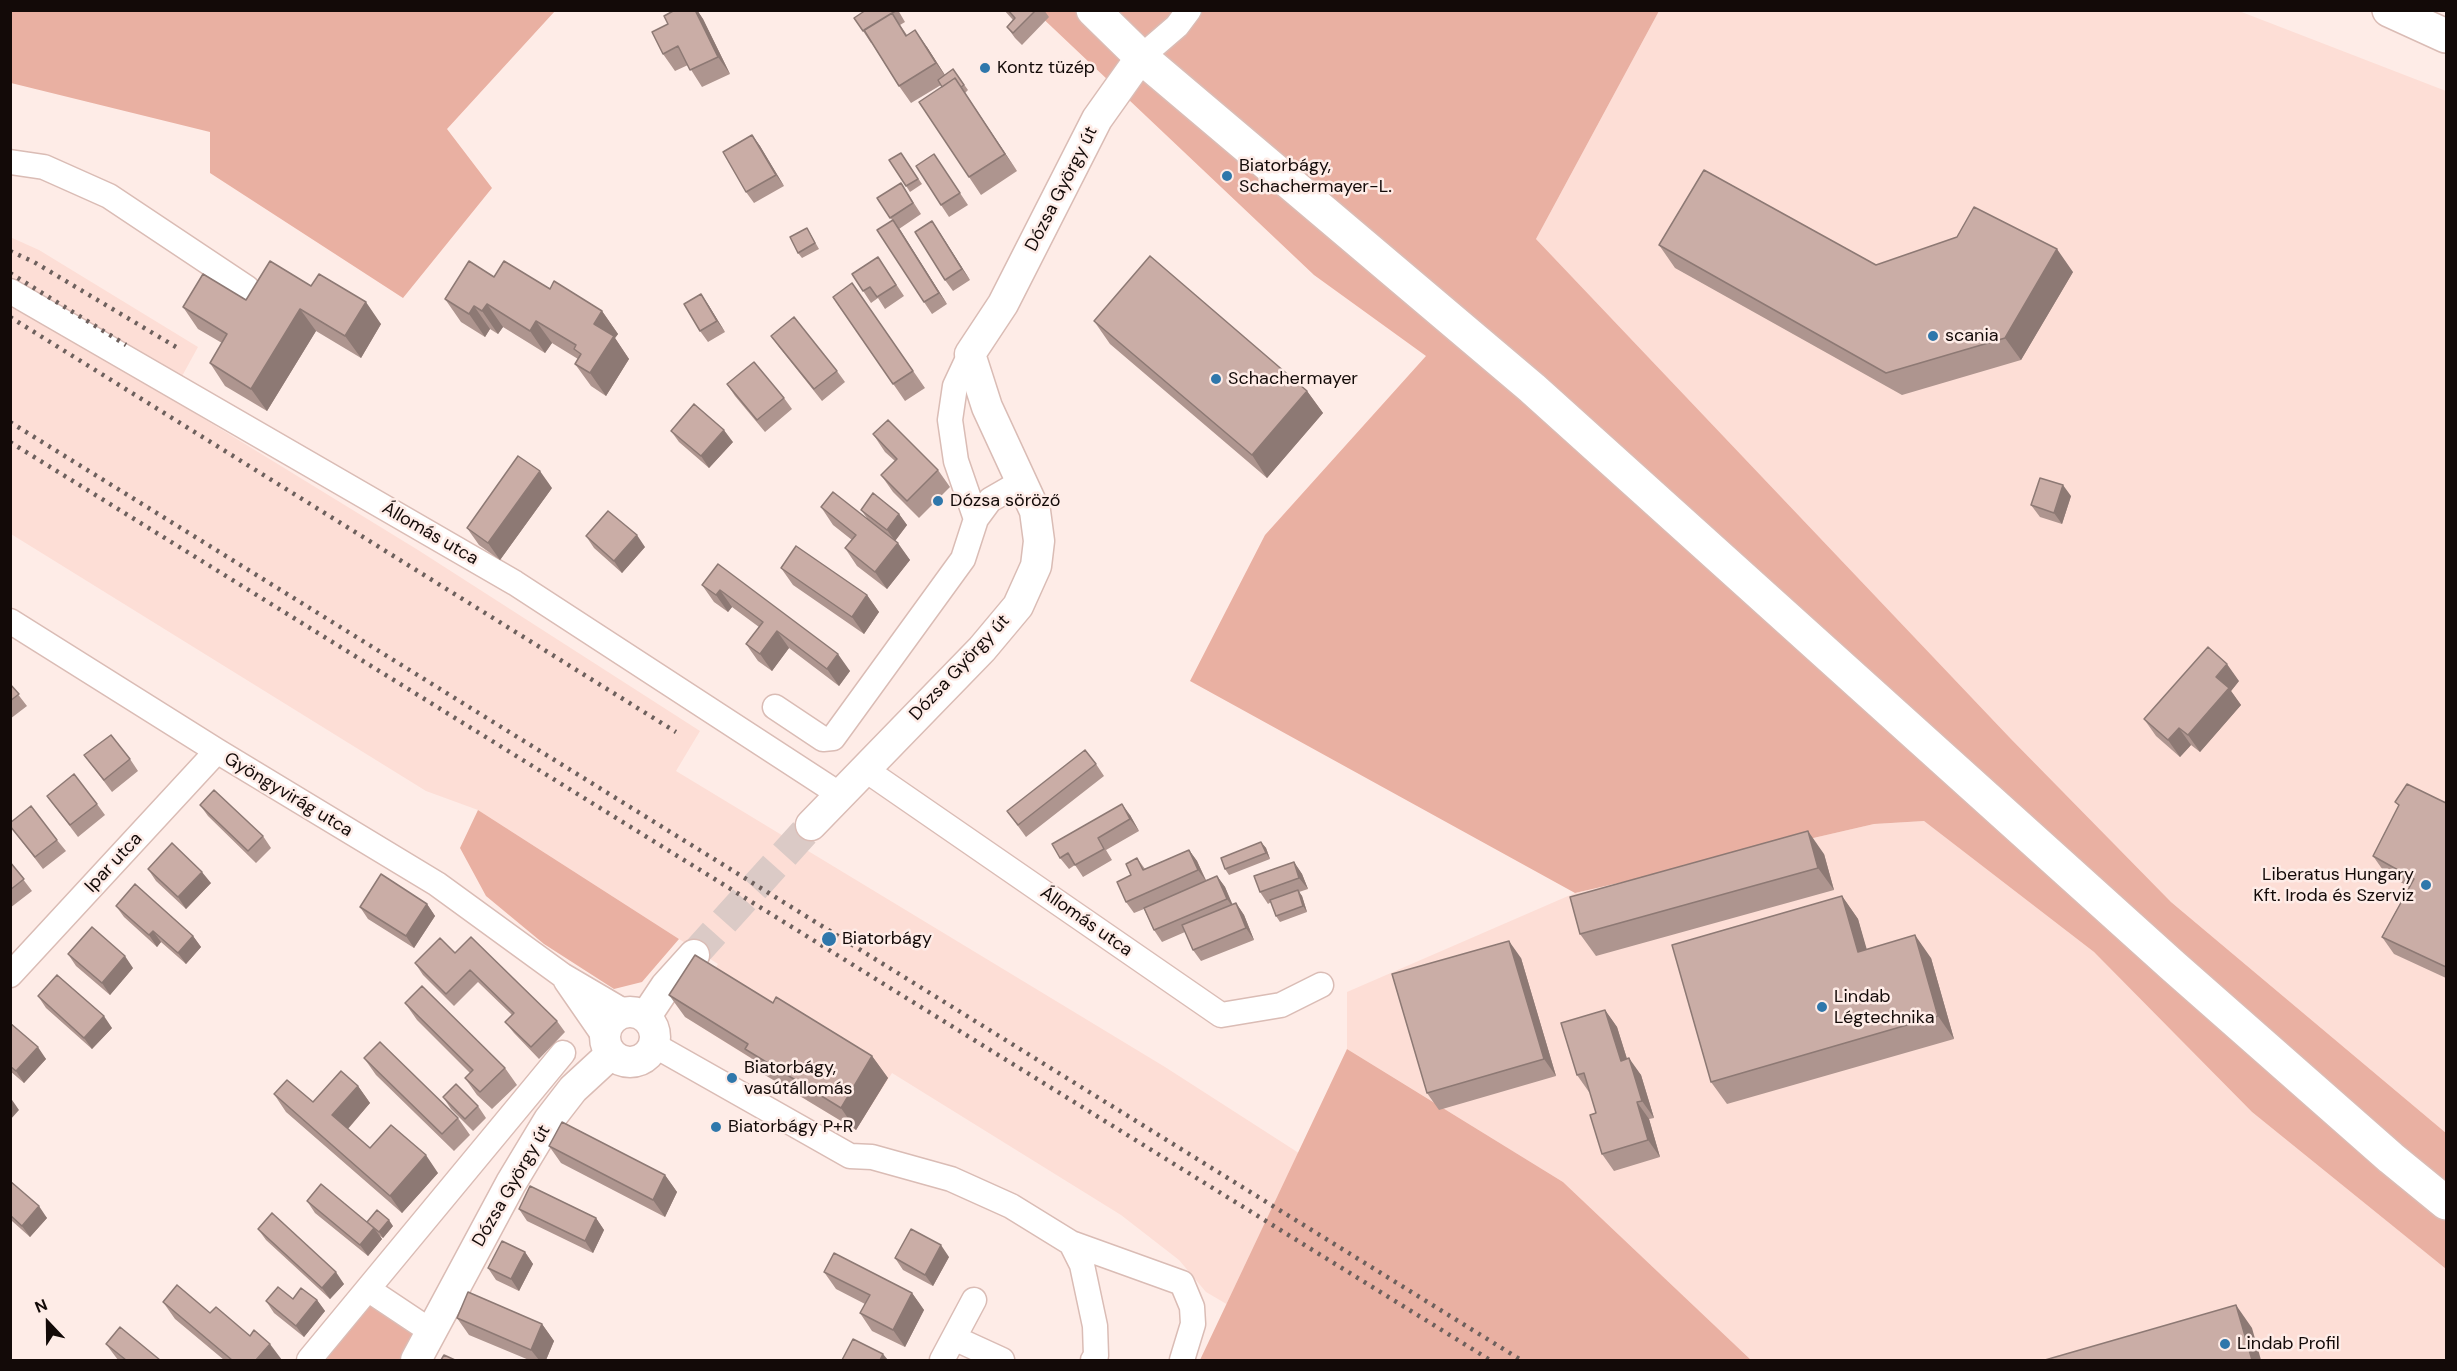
<!DOCTYPE html>
<html>
<head>
<meta charset="utf-8">
<style>
	body { margin:0 }
	#map { position:relative; width:2457px; height:1371px; overflow:hidden; background:#feece7; font-family:"DM Sans",sans-serif }
	canvas { display:block }
	.frame { position:absolute; inset:0; border:12px solid #130a08; pointer-events:none }
	.north { position:absolute; left:18px; top:1293px; width:60px; height:60px; -webkit-text-stroke:4px #feece7; paint-order:stroke; rotate:338deg; font-size:16px; font-weight:700; line-height:24px; text-align:center; color:#130a08 }
	.north::after { content:''; display:block; margin:auto; width:21px; height:27px; background:#130a08; clip-path:polygon(50% 0,100% 100%,50% 72%,0 100%) }
</style>
</head>
<body>
<div id="map">
<canvas width="2457" height="1371"></canvas>
<div class="frame"></div>
<div class="north">N</div>
</div>
<script>
const g = document.querySelector('canvas').getContext('2d');
g.lineJoin = 'round';
function paint(path, color) { g.fillStyle = color; g.fill(path, 'evenodd'); }
const poly = rows => new Path2D(rows.map(r => 'M' + r).join(''));
function trace(path, color, width, dash) { g.strokeStyle = color; g.lineWidth = width; g.lineCap = dash ? 'butt' : 'round'; g.setLineDash(dash || []); g.stroke(path); }
function label(font, color, halo, rows, align = 'center') {
  g.font = font + ' "DM Sans",sans-serif'; g.lineWidth = 5; g.setLineDash([]); g.textBaseline = 'middle'; g.strokeStyle = halo; g.fillStyle = color; for (const [text, x, y, turn = 0] of rows) {
    g.save(); g.translate(x, y); g.rotate((+turn || 0) * Math.PI / 180); g.textAlign = isNaN(turn) ? turn : align; if (halo) g.strokeText(text, 0, 0); g.fillText(text, 0, 0); g.restore();
  }
}
const built = poly([
	[1659,11,2239,11,2446,91,2446,1133,2171,902,2011,739,1536,239],
	[10,237,39,250,198,347,170,398,418,550,700,731,676,771,1165,1067,1431,1238,1322,1360,1206,1292,1179,1260,1121,1215,892,1073,856,1130,760,1072,763,1066,685,1017,718,964,478,810,426,791,11,534],
	[1924,821,2094,952,2252,1112,2446,1269,2446,1360,1751,1360,1563,1182,1347,1049,1347,992,1575,893,1874,824]
]);
const green = poly([
	[11,10,555,10,555,11,447,129,492,188,403,298,210,173,210,132,11,83],
	[1035,11,1659,11,1536,239,2011,739,2171,902,2446,1133,2446,1269,2252,1112,2094,952,1924,821,1874,824,1575,893,1190,681,1265,535,1426,356,1314,275],
	[478,810,679,939,642,982,614,989,544,944,486,896,460,848],
	[1347,1049,1563,1182,1751,1360,1200,1360],
	[369,1290,432,1332,416,1360,309,1360]
]);
const tertiaryTunnel = poly([
	[694,955,811,825]
]);
const minor = poly([
	[1141,57,1177,26,1189,10],
	[10,162,44,167,109,196,247,288],
	[10,291,515,583,839,794],
	[970,354,955,386,950,420,956,461,976,519],
	[10,621,217,751,437,884,562,975,625,1012],
	[775,707,823,739,833,738,963,559,976,519,990,500,1023,481],
	[863,768,1221,1015,1281,1005,1321,985],
	[10,975,217,751],
	[566,981,604,1036],
	[654,1045,850,1156,872,1157,951,1179,1011,1206,1071,1243,1182,1283,1192,1307,1193,1324,1182,1360],
	[1071,1243,1082,1265,1095,1326,1096,1356,1093,1360],
	[369,1290,432,1332],
	[954,1338,1002,1360],
	[309,1360,563,1053],
	[942,1360,974,1300]
]);
const tertiary = poly([
	[811,825,982,649,1018,606,1036,566,1039,541,1035,511,987,407,970,354,1003,304,1097,119,1141,57],
	'605 1037a25 25 0 1 1 50 0a25 25 0 1 1-50 0Z',
	[646,1016,666,986,694,955],
	[416,1360,511,1183,549,1120,573,1089,611,1054]
]);
const primary = poly([
	[1093,10,1141,57,1532,388,2173,966,2391,1158,2446,1203]
]);
const motorway = poly([
	[2389,10,2446,36]
]);
const rail = poly([
	[10,251,34,262,176,347],
	[10,273,126,345],
	[10,317,676,732],
	[10,422,1521,1360],
	[10,442,1490,1360]
]);
const wall = poly([
	[675,10,697,10,703,19,730,74,702,87,688,65,675,71,663,54,668,24],
	[866,10,898,10,905,22,900,25,907,35,927,47,945,75,953,69,968,90,965,93,1017,171,981,195,969,177,942,87,941,85,911,103,899,86,871,42,871,43,863,31],
	[1004,10,1044,10,1049,17,1022,45,1015,38,1007,27,1013,20],
	[752,135,760,146,784,186,754,203,746,192],
	[901,153,922,184,910,192,889,160],
	[934,154,968,205,949,217,941,205],
	[901,183,921,214,899,229,947,304,932,314,924,302,892,220,877,198],
	[807,228,819,249,802,258,798,253],
	[940,233,970,280,953,291,945,280],
	[1659,245,1876,265,2073,272,2021,360,1902,395,1675,268],
	[878,257,904,296,885,309,878,298,871,303,852,274],
	[494,277,550,289,602,311,618,334,615,338,629,359,606,396,591,386,575,364,578,359,552,343,545,353,503,327,498,334,490,329,485,337,461,322,445,299],
	[852,283,925,388,905,401,833,297],
	[311,286,381,324,361,358,316,331,267,411,225,386,210,363,222,343,198,329,183,307,246,300],
	[701,294,709,306,725,332,708,342,700,331],
	[1094,321,1307,391,1323,413,1267,478,1110,344],
	[771,336,837,371,845,382,822,401,779,347],
	[727,384,784,398,792,409,765,432,735,396],
	[671,431,733,442,709,468,679,442],
	[873,434,938,470,950,487,919,518,893,492,881,475,895,461,885,452],
	[552,488,500,560,479,545,467,528],
	[2071,496,2062,524,2040,517,2031,505],
	[821,507,867,518,861,510,899,514,907,525,895,541,910,560,887,589,857,566,845,548,852,540,833,525],
	[586,536,645,547,622,573,594,548],
	[718,564,850,671,839,686,789,648,772,671,758,661,746,644,759,627,732,607,728,612,714,602,702,585],
	[781,568,867,595,879,612,864,634,793,585],
	[2239,681,2231,691,2241,705,2200,752,2191,745,2180,757,2156,736,2144,719],
	[10,684,27,706,10,719],
	[84,755,130,759,138,771,112,792],
	[1096,764,1104,776,1026,837,1007,811],
	[47,796,97,804,105,815,78,837],
	[2395,802,2446,803,2446,978,2394,954,2382,937,2409,887,2385,873,2373,856,2399,806],
	[200,805,263,836,271,848,256,863,208,816],
	[1130,815,1139,831,1106,850,1112,860,1083,877,1075,865,1069,869,1060,858],
	[10,826,57,840,66,851,43,869],
	[1261,842,1266,848,1270,859,1229,875,1225,869],
	[1189,850,1197,861,1206,880,1217,876,1225,887,1232,905,1236,903,1244,915,1254,940,1201,961,1193,950,1185,932,1162,942,1154,930,1144,909,1134,913,1126,902,1131,875,1137,858,1145,869],
	[1824,854,1834,890,1596,956,1580,934],
	[10,862,32,891,10,908],
	[1294,862,1302,874,1308,889,1299,892,1302,896,1307,912,1280,922,1276,916,1271,902,1268,904,1260,892],
	[148,869,211,883,186,909,156,881],
	[1842,896,1858,919,1866,949,1931,958,1954,1039,1727,1104,1711,1082],
	[427,904,435,916,414,948,368,919,360,907],
	[116,906,193,936,201,947,186,964,161,942,157,947,124,917],
	[455,953,557,1021,565,1032,539,1059,514,1033,505,1022,512,1015,478,982,454,1006,423,975,415,963],
	[68,954,133,968,110,995,76,966],
	[1521,958,1556,1076,1439,1110,1427,1093],
	[669,995,773,1003,872,1056,888,1078,856,1130,760,1072,751,1058,685,1017],
	[38,996,112,1028,92,1049,46,1008],
	[405,1003,505,1068,517,1085,492,1109,477,1095,465,1078,470,1073,417,1020],
	[1605,1010,1617,1027,1627,1059,1641,1075,1654,1118,1649,1119,1660,1157,1614,1171,1602,1154,1596,1113,1590,1092,1589,1092,1577,1075],
	[10,1023,46,1059,24,1083,10,1071],
	[364,1058,458,1118,470,1135,454,1151,376,1075],
	[358,1086,370,1103,348,1129,370,1148,438,1173,402,1213,286,1112,274,1094,313,1102],
	[443,1097,478,1106,486,1118,473,1131,451,1109],
	[549,1146,665,1175,677,1192,665,1217,561,1163],
	[10,1181,47,1218,30,1237,12,1221,10,1223],
	[307,1201,367,1222,393,1226,383,1238,380,1236,382,1239,368,1256,315,1213],
	[519,1209,596,1218,604,1230,593,1253,527,1221],
	[258,1229,344,1284,330,1299,266,1240],
	[525,1252,533,1264,519,1291,496,1280,488,1268],
	[949,1257,933,1286,903,1270,895,1258],
	[824,1272,912,1293,924,1310,905,1347,872,1331,860,1313,865,1304,836,1289],
	[293,1299,317,1300,325,1311,304,1337,274,1313,266,1301],
	[163,1302,210,1313,282,1360,224,1360,175,1319],
	[457,1318,542,1324,554,1341,546,1360,529,1360,469,1335],
	[106,1344,160,1360,118,1360]
]);
const shadedWall = poly([
	[695,10,697,10,703,19,730,74,718,57],
	[915,30,927,47,948,80,936,63],
	[955,78,1017,171,1005,154],
	[752,135,760,146,784,186,776,175],
	[893,220,901,231,947,304,939,293],
	[932,221,940,233,970,280,962,269],
	[2057,249,2073,272,2021,360,2005,338],
	[701,294,709,306,725,332,717,321],
	[366,302,381,324,361,358,345,336],
	[487,304,503,327,498,334,482,311],
	[474,306,490,329,485,337,469,314],
	[300,309,316,331,267,411,251,389],
	[602,311,618,334,615,338,629,359,606,396,590,373,594,324],
	[536,321,552,343,545,353,530,331],
	[1307,391,1323,413,1267,478,1252,455],
	[724,430,733,442,709,468,701,456],
	[540,471,552,488,500,560,488,543],
	[2063,485,2071,496,2062,524,2054,513],
	[899,514,907,525,895,541,887,530],
	[637,535,645,547,622,573,614,561],
	[898,543,910,560,887,589,875,572],
	[720,590,732,607,728,612,716,595],
	[867,595,879,612,864,634,852,617],
	[777,631,789,648,772,671,760,654],
	[838,654,850,671,839,686,827,669],
	[2227,664,2239,681,2231,691,2241,705,2200,752,2188,735,2216,677],
	[2179,728,2191,745,2180,757,2168,740],
	[1122,804,1130,815,1139,831,1130,819],
	[1808,831,1824,854,1834,890,1818,868],
	[1261,842,1266,848,1270,859,1266,853],
	[1189,850,1197,861,1206,881,1198,870],
	[1294,862,1302,874,1308,889,1299,878],
	[202,872,211,883,186,909,178,897],
	[1217,876,1225,887,1235,910,1227,899],
	[1298,890,1302,896,1307,912,1303,906],
	[1842,896,1858,919,1874,974,1858,952],
	[1236,903,1244,915,1254,940,1246,928],
	[427,904,435,916,414,948,406,936],
	[153,931,161,942,157,947,149,935],
	[1915,935,1931,958,1954,1039,1938,1016],
	[193,936,201,947,186,964,178,953],
	[1509,941,1521,958,1556,1076,1544,1059],
	[125,956,133,968,110,995,102,983],
	[1605,1010,1617,1027,1633,1078,1621,1061],
	[104,1016,112,1028,92,1049,84,1038],
	[38,1047,46,1059,24,1083,16,1071],
	[872,1056,888,1078,856,1130,841,1108],
	[1629,1058,1641,1075,1654,1118,1642,1101],
	[358,1086,370,1103,344,1133,332,1115],
	[10,1097,19,1110,10,1120],
	[1637,1102,1649,1119,1660,1157,1648,1140],
	[426,1155,438,1173,402,1213,390,1196],
	[665,1175,677,1192,665,1217,653,1200],
	[39,1206,47,1218,30,1237,22,1226],
	[596,1218,604,1230,593,1253,585,1241],
	[389,1220,393,1226,383,1238,379,1232],
	[374,1228,382,1239,368,1256,360,1245],
	[941,1245,949,1257,933,1286,925,1275],
	[525,1252,533,1264,519,1291,511,1279],
	[336,1272,344,1284,330,1299,322,1288],
	[912,1293,924,1310,905,1347,893,1330],
	[317,1300,325,1311,304,1337,296,1326],
	[2236,1305,2252,1328,2261,1360,2252,1360],
	[542,1324,554,1341,546,1360,539,1360,531,1350],
	[270,1344,282,1360,256,1360],
	[883,1354,888,1360,880,1360]
]);
const building = poly([
	[675,10,695,10,718,57,690,70,678,46,663,54,652,32,668,24,664,16,675,10],
	[866,10,897,10,863,31,854,18,866,10],
	[1008,10,1036,10,1013,33,1007,27,1015,18,1008,10],
	[892,13,906,36,915,30,936,63,899,86,864,30,892,13],
	[953,69,964,85,961,87,955,78,942,87,938,80,953,69],
	[955,78,1005,154,969,177,919,102,955,78],
	[752,135,776,175,746,192,723,152,752,135],
	[901,153,918,179,906,186,889,160,901,153],
	[934,154,960,193,941,205,916,166,934,154],
	[1704,170,1876,265,1957,237,1974,207,2057,249,2005,338,1886,373,1659,245,1704,170],
	[901,183,913,203,890,218,877,198,901,183],
	[893,220,939,293,924,302,877,230,893,220],
	[932,221,962,269,945,280,915,232,932,221],
	[807,228,815,243,798,253,790,237,807,228],
	[1150,256,1307,391,1252,455,1094,321,1150,256],
	[878,257,896,285,877,297,870,287,863,291,852,274,878,257],
	[270,261,311,286,319,274,366,302,345,336,300,309,251,389,210,363,227,334,183,307,203,274,246,300,270,261],
	[469,261,494,277,504,261,550,289,554,281,602,311,594,324,614,336,590,373,575,364,581,354,574,349,576,345,536,321,530,331,487,304,482,311,474,306,469,314,445,299,469,261],
	[852,283,913,371,893,384,833,297,852,283],
	[701,294,717,321,700,331,684,304,701,294],
	[794,317,837,371,814,389,771,336,794,317],
	[754,362,784,398,757,420,727,384,754,362],
	[694,404,724,430,701,456,671,431,694,404],
	[888,420,938,470,907,501,881,475,897,459,873,434,888,420],
	[518,456,540,471,488,543,467,528,518,456],
	[2040,478,2063,485,2054,513,2031,505,2040,478],
	[833,492,898,543,875,572,845,548,856,535,821,507,833,492],
	[873,493,899,514,887,530,861,510,873,493],
	[608,511,637,535,614,561,586,536,608,511],
	[796,546,867,595,852,617,781,568,796,546],
	[718,564,838,654,827,669,777,631,760,654,746,644,763,622,720,590,716,595,702,585,718,564],
	[2208,647,2227,664,2216,677,2229,688,2188,735,2179,728,2168,740,2144,719,2208,647],
	[10,684,19,694,10,701,10,684],
	[111,735,130,759,104,780,84,755,111,735],
	[1085,750,1096,764,1018,825,1007,811,1085,750],
	[74,774,97,804,70,825,47,796,74,774],
	[2407,784,2446,803,2446,967,2382,937,2414,879,2373,856,2399,805,2395,802,2407,784],
	[214,790,263,836,248,851,200,805,214,790],
	[1122,804,1130,819,1098,838,1104,849,1075,865,1068,853,1060,858,1052,844,1122,804],
	[31,806,57,840,35,857,10,826,10,823,31,806],
	[1808,831,1818,868,1580,934,1570,897,1808,831],
	[1261,842,1266,853,1225,869,1221,858,1261,842],
	[172,843,202,872,178,897,148,869,172,843],
	[1189,850,1198,870,1126,902,1117,882,1131,875,1126,864,1137,858,1143,870,1189,850],
	[10,862,24,879,10,890,10,862],
	[1294,862,1299,878,1260,892,1254,876,1294,862],
	[381,874,427,904,406,936,360,907,381,874],
	[1217,876,1227,899,1154,930,1144,908,1217,876],
	[135,884,193,936,178,953,153,931,149,935,116,906,135,884],
	[1298,890,1303,906,1276,916,1270,900,1298,890],
	[1842,896,1858,952,1915,935,1938,1016,1711,1082,1672,945,1842,896],
	[1236,903,1246,928,1193,950,1182,925,1236,903],
	[92,927,125,956,102,983,68,954,92,927],
	[471,937,557,1021,531,1047,505,1022,514,1013,470,970,446,994,415,963,440,938,455,953,471,937],
	[1509,941,1544,1059,1427,1093,1392,974,1509,941],
	[695,955,773,1003,776,997,872,1056,841,1108,745,1049,748,1044,669,995,695,955],
	[57,975,104,1016,84,1038,38,996,57,975],
	[422,986,505,1068,480,1092,465,1078,473,1070,405,1003,422,986],
	[1605,1010,1621,1061,1629,1058,1642,1101,1637,1102,1648,1140,1602,1154,1590,1115,1596,1113,1584,1073,1577,1075,1561,1023,1605,1010],
	[10,1023,38,1047,16,1071,10,1066,10,1023],
	[380,1042,458,1118,442,1134,364,1058,380,1042],
	[341,1071,358,1086,332,1115,370,1148,391,1125,426,1155,390,1196,274,1094,287,1080,313,1102,341,1071],
	[456,1084,478,1106,465,1119,443,1097,456,1084],
	[562,1122,665,1175,653,1200,549,1146,562,1122],
	[10,1181,39,1206,22,1226,10,1215,10,1181],
	[321,1184,374,1228,360,1245,307,1201,321,1184],
	[530,1186,596,1218,585,1241,519,1209,530,1186],
	[377,1210,389,1220,379,1232,367,1222,377,1210],
	[272,1213,336,1272,322,1288,258,1229,272,1213],
	[911,1229,941,1245,925,1275,895,1258,911,1229],
	[502,1241,525,1252,511,1279,488,1268,502,1241],
	[834,1253,912,1293,893,1330,860,1313,870,1295,824,1272,834,1253],
	[177,1285,210,1313,216,1307,250,1336,254,1330,270,1344,256,1360,232,1360,163,1302,177,1285],
	[278,1287,293,1299,301,1288,317,1300,296,1326,266,1301,278,1287],
	[468,1292,542,1324,531,1350,457,1318,468,1292],
	[2236,1305,2252,1360,2045,1360,2236,1305],
	[120,1327,160,1360,126,1360,106,1344,120,1327],
	[853,1339,883,1354,880,1360,842,1360,853,1339],
	[444,1355,455,1360,441,1360,444,1355]
]);
const markers = [
	[985,68,6,"#2f77ab"],
	[1227,176,6,"#2f77ab"],
	[1933,336,6,"#2f77ab"],
	[1216,379,6,"#2f77ab"],
	[938,501,6,"#2f77ab"],
	[2426,885,6,"#2f77ab"],
	[829,939,8,"#2f77ab"],
	[1822,1007,6,"#2f77ab"],
	[732,1078,6,"#2f77ab"],
	[716,1127,6,"#2f77ab"],
	[2225,1344,6,"#2f77ab"]
];
const poiNames = [
	["Kontz tüzép",997,68],
	["Biatorbágy,",1239,166],
	["Schachermayer-L.",1239,187],
	["scania",1945,336],
	["Schachermayer",1228,379],
	["Dózsa söröző",950,501],
	["Liberatus Hungary",2414,875,"right"],
	["Kft. Iroda és Szerviz",2414,896,"right"],
	["Biatorbágy",842,939],
	["Lindab",1834,997],
	["Légtechnika",1834,1018],
	["Biatorbágy,",744,1068],
	["vasútállomás",744,1089],
	["Biatorbágy P+R",728,1127],
	["Lindab Profil",2237,1344]
];
const streetNames = [
	["Dózsa György út",1062,189,-63],
	["Állomás utca",430,534,30],
	["Dózsa György út",960,668,-47],
	["Gyöngyvirág utca",288,795,31],
	["Ipar utca",114,863,-47],
	["Állomás utca",1086,922,35],
	["Dózsa György út",512,1186,-60]
];
paint(built, '#fdded6');
paint(green, '#e9b0a2');
trace(tertiaryTunnel, '#dbcac6', 30, [30, 15]);
trace(minor, '#dabcb5', 27);
trace(tertiary, '#dabcb5', 33);
trace(primary, '#dabcb5', 36);
trace(motorway, '#dabcb5', 36);
trace(minor, '#fff', 24);
trace(tertiary, '#fff', 30);
trace(primary, '#fff', 33);
trace(motorway, '#fff', 33);
trace(rail, '#6d605d', 4.5, [3, 6]);
paint(wall, '#ae958f');
paint(shadedWall, '#8d7974');
paint(building, '#caada6');
trace(building, '#8d7974', 1.5);
for (const [x, y, r, color] of markers) { const dot = new Path2D(); dot.arc(x, y, r, 0, 2 * Math.PI); g.fillStyle = color; g.fill(dot); trace(dot, '#feece7', 2); }
label('18px', '#130a08', '#feece7', poiNames, 'left');
label('18px', '#130a08', '#feece7', streetNames);
</script>
</body>
</html>
